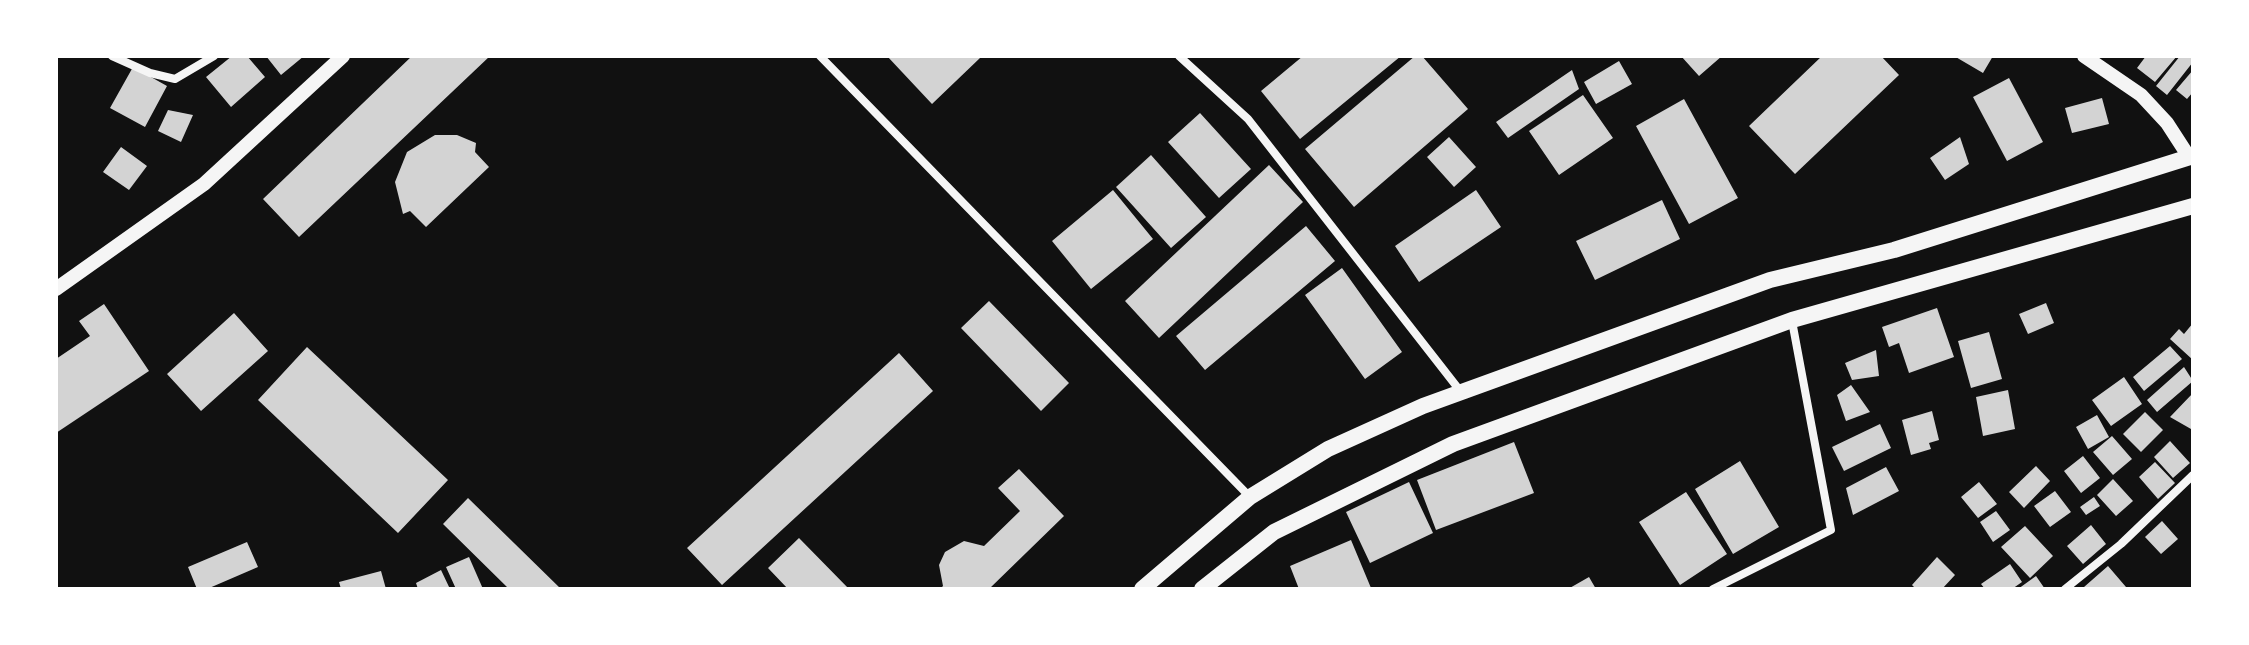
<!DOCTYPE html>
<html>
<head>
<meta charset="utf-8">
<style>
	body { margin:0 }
	#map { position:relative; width:2249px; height:645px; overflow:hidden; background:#111; font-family:"Noto Sans",sans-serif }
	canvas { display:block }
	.frame { position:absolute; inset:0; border:58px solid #fff; pointer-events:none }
</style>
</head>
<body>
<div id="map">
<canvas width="2249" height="645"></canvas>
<div class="frame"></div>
</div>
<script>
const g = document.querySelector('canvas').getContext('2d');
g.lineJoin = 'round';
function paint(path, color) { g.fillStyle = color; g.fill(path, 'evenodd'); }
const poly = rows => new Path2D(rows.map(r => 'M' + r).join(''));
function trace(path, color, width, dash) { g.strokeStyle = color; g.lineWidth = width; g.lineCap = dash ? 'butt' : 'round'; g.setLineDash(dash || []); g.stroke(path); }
const building = poly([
	[232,56,247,56,265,77,231,107,206,77],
	[266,56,304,56,281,75],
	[412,56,490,56,299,237,263,199],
	[887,56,979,56,980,58,932,104],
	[1303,56,1401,56,1300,139,1261,91],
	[1415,56,1422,56,1468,109,1354,207,1305,149],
	[1681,56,1722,56,1699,76],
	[1822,56,1881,56,1899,75,1795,174,1749,126],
	[1954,56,1993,56,1983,73],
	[2146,56,2177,56,2155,82,2137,68],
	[2180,56,2193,56,2193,62,2167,95,2156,86],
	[1619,61,1632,84,1596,104,1584,82],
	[133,67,167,86,145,127,110,108],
	[1572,70,1579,89,1508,138,1496,122],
	[2193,70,2193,92,2187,99,2176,90],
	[2009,78,2043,142,2007,161,1973,97],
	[1583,95,1613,138,1559,175,1529,131],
	[2102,98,2109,124,2072,133,2065,108],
	[1684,99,1738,198,1689,224,1636,126],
	[168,110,193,115,181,142,158,131],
	[1200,113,1251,169,1219,198,1168,142],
	[435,135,457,135,476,143,475,152,489,167,426,227,410,211,403,214,395,182,407,152],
	[1449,137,1476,167,1454,187,1427,157],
	[1960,137,1969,164,1945,180,1930,158],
	[121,147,147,166,129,190,103,172],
	[1151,155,1206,217,1171,248,1116,187],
	[1269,165,1303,202,1159,338,1125,301],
	[1113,190,1153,239,1091,289,1052,241],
	[1476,190,1501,227,1419,282,1395,246],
	[1662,200,1680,239,1595,280,1576,241],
	[1306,226,1335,261,1205,370,1176,336],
	[1342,268,1402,352,1365,379,1305,295],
	[989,301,1069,383,1041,411,961,328],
	[2046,303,2054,323,2028,334,2019,314],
	[104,304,149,371,56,433,56,359,90,336,79,321],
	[1937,308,1954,357,1909,373,1899,343,1889,347,1882,327],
	[234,313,268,351,201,411,167,374],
	[2193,323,2193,360,2170,339,2179,329,2184,334],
	[1989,332,2002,379,1971,388,1958,341],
	[2170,346,2182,359,2144,391,2133,377],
	[307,347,448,480,398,533,258,400],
	[1876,350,1879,376,1852,380,1845,363],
	[899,353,933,391,722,585,687,548],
	[2184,367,2193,381,2157,412,2147,400],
	[2124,377,2142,404,2111,426,2092,400],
	[1851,385,1870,412,1846,421,1837,395],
	[2008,390,2015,429,1983,436,1976,397],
	[2193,393,2193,427,2191,429,2170,417],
	[1932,411,1939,440,1929,443,1931,449,1911,455,1902,420],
	[2145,412,2163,430,2141,452,2123,434],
	[2097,415,2109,437,2088,449,2076,427],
	[1880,424,1891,448,1844,471,1832,447],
	[2112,436,2132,459,2113,475,2093,452],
	[2170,441,2190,463,2173,478,2154,457],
	[1514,442,1534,493,1436,530,1417,480],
	[2083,456,2100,478,2081,493,2064,471],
	[1740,461,1779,527,1733,554,1695,489],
	[2155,462,2175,483,2158,499,2139,477],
	[2036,466,2050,481,2024,508,2009,492],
	[1886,467,1899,491,1853,515,1846,488],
	[1019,469,1064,516,989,589,940,589,943,586,939,565,945,552,964,541,984,546,1020,511,998,488],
	[2113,479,2133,501,2116,516,2097,495],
	[1409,482,1433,533,1370,563,1346,512],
	[1979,482,1997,504,1978,518,1961,497],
	[2055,491,2071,512,2050,527,2034,506],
	[1686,492,1727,554,1680,585,1639,522],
	[2094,497,2100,506,2086,515,2080,507],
	[468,498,561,589,509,589,443,524],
	[1996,511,2010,530,1993,542,1980,522],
	[2162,521,2178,539,2161,554,2145,537],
	[2091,525,2106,544,2083,564,2067,546],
	[2025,526,2053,556,2030,578,2001,547],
	[799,538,849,589,788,589,768,568],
	[1351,540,1371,588,1299,589,1290,566],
	[247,542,258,567,207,589,197,589,188,567],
	[469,557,483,589,456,589,446,567],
	[1937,557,1955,575,1942,589,1916,589,1912,585],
	[2010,564,2022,582,2012,589,1985,589,1981,584],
	[2108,566,2126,587,2086,589,2084,587],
	[441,570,450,589,418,589,416,583],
	[381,571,386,589,341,589,339,582],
	[2036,576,2045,589,2018,589],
	[1589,577,1596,589,1568,589]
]);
const minor = poly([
	[112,56,150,73,175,79,214,56],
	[820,56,1250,497],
	[1179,56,1248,119,1461,392],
	[1713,589,1831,530,1792,321],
	[2065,589,2121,544,2193,475]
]);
const tertiary = poly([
	[2084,56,2141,95,2167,123,2189,157],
	[56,289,204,184,343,56]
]);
const secondary = poly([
	[1142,589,1250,497,1328,449,1423,406,1770,280,1894,250,2193,156],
	[1202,589,1274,532,1453,444,1792,320,2193,206]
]);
paint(building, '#d3d3d3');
trace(minor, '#f5f5f5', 8);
trace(tertiary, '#f5f5f5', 14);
trace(secondary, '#f5f5f5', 16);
</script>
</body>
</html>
